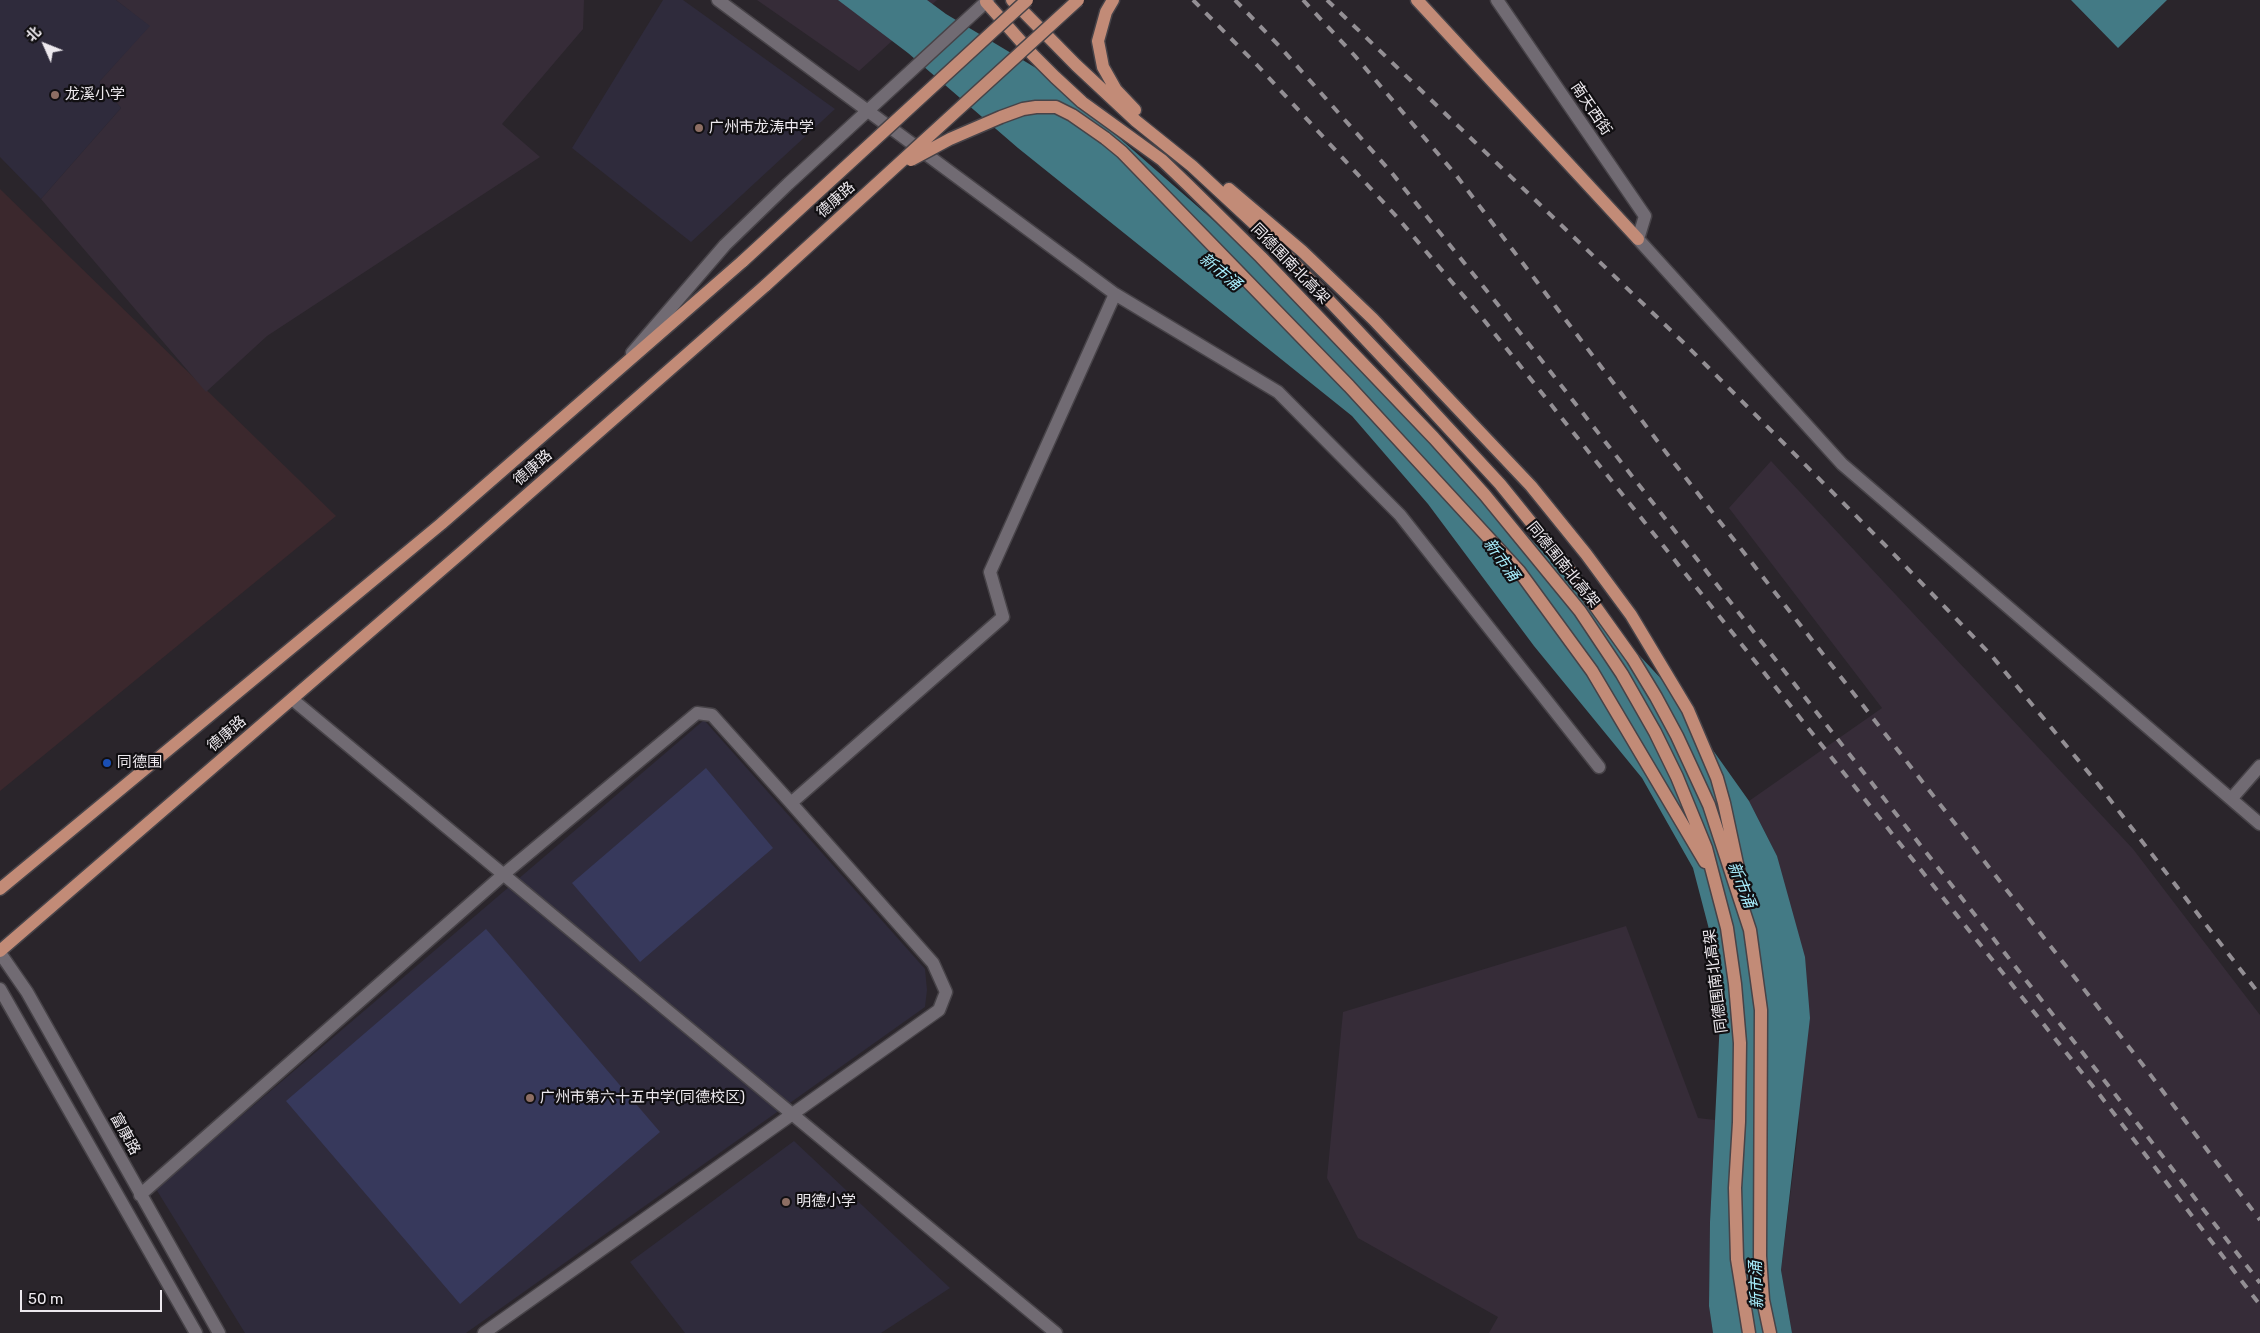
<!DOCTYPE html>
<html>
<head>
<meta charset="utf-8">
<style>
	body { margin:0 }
	#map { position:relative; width:2260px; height:1333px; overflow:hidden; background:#2a252b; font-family:Rubik,"Noto Sans SC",sans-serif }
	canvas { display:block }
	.north { position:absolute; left:20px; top:20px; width:50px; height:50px; -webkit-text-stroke:4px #110f12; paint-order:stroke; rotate:314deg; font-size:14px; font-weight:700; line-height:20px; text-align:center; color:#ede9ee }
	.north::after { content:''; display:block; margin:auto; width:18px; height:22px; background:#ede9ee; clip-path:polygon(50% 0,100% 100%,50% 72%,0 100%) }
	.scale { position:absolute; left:20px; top:1290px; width:142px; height:22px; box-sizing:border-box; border:2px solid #ede9ee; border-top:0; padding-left:6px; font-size:15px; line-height:18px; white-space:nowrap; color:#ede9ee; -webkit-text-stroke:4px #110f12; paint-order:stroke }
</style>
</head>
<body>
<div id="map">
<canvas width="2260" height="1333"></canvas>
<div class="north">北</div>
<div class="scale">50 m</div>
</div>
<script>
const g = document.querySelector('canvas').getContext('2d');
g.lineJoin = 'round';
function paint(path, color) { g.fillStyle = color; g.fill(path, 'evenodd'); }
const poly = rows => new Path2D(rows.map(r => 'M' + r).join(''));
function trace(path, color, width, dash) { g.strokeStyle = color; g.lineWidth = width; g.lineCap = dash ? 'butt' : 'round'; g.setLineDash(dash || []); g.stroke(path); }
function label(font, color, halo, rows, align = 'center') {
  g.font = font + ' Rubik,"Noto Sans SC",sans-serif'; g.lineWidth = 4.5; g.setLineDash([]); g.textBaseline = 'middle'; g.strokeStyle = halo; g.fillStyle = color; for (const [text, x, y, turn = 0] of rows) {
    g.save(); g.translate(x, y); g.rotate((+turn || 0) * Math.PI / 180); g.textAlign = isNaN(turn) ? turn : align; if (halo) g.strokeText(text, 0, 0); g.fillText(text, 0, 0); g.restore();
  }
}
const commercial = poly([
	[0,189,336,516,0,791]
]);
const built = poly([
	[116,0,584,0,583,29,502,124,540,157,267,336,206,392,41,199,121,108,99,82,149,26],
	[757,0,937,0,859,71],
	[1771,461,2133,849,2260,1015,2260,1333,1792,1333,1781,1270,1799,1124,1777,856,1749,801,1882,708,1729,508],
	[1626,926,1698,1118,1715,1120,1710,1222,1709,1306,1713,1333,1489,1333,1498,1317,1358,1238,1327,1178,1343,1012]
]);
const education = poly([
	[0,0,116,0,150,26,99,82,121,108,41,199,0,157],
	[663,0,683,0,835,109,691,242,572,148],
	[704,720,925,969,927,990,925,1007,466,1333,245,1333,156,1189],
	[794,1141,950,1288,881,1333,685,1333,630,1262]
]);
const water = poly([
	[838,0,927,0,946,14,1046,74,1324,317,1666,684,1749,801,1777,856,1805,957,1810,1018,1781,1270,1792,1333,1713,1333,1709,1306,1710,1222,1722,979,1693,868,1642,778,1534,646,1428,504,1352,416,1018,148,908,53],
	[2071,0,2167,0,2118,48]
]);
const building = poly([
	[706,768,773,848,640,962,572,883],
	[486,929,660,1132,460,1304,286,1101]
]);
const minor = poly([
	[718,0,1115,294,1278,392,1400,515,1599,767],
	[1497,0,1645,216,1638,239,1842,464,2260,824],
	[632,353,725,245,788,184,988,0],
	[292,699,1056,1333],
	[2232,798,2260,766],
	[0,953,27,992,219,1333],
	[0,989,196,1333],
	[140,1195,504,874,697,713,712,715,791,803,1003,617,990,572,1115,294],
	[484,1333,939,1010,946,992,933,963,791,803]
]);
const major = poly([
	[1012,0,1076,65,1136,121,1192,166,1275,243,1404,380,1500,484,1568,568,1633,659,1656,697,1677,736,1709,805,1750,930,1761,1010,1760,1256,1763,1300,1770,1333],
	[1113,0,1106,12,1098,41,1103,67,1116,90,1135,110],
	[1417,0,1638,239],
	[986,2,1033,55,1055,77,1082,102,1162,160,1188,185,1261,257,1434,438,1485,495,1580,611,1622,674,1655,732,1677,777,1706,848,1727,928,1735,984,1740,1043,1739,1122,1735,1188,1737,1259,1749,1333],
	[1105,138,1122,152,1349,386,1519,571,1592,671,1705,862],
	[1229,189,1302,251,1373,319,1531,486,1586,554,1631,615,1688,710,1717,778,1724,803,1739,873],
	[0,889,441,524,743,261],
	[0,951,462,552,766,285]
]);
const rail = poly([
	[1193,0,1257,65,1397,217,1483,319,2099,1094,2260,1305],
	[1235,0,1281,48,1391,172,1503,311,2111,1089,2260,1283],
	[1303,0,1355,56,1456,175,1671,459,2143,1065,2260,1220],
	[1327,0,1685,344,1884,544,1991,655,2098,784,2260,995]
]);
const majorBridge = poly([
	[911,160,950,139,1001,117,1023,109,1036,107,1056,107,1072,115,1105,138],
	[743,261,1027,0],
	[766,285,1078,0]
]);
const markers = [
	[55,95,5,"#8d6e63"],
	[699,128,5,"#8d6e63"],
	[107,763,5,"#1a4fb4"],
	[530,1098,5,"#8d6e63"],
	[786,1202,5,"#8d6e63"]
];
const poiNames = [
	["龙溪小学",65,95],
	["广州市龙涛中学",709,128],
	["同德围",117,763],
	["广州市第六十五中学(同德校区)",540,1098],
	["明德小学",796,1202]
];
const streetNames = [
	["南天西街",1591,109,56],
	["德康路",836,200,-42],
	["同德围南北高架",1290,264,46],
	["德康路",533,468,-41],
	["同德围南北高架",1563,565,51],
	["德康路",227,734,-41],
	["同德围南北高架",1716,981,-97],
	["富康路",125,1134,61]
];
const waterNames = [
	["新市涌",1220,272,39],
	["新市涌",1501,560,54],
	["新市涌",1741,885,68],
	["新市涌",1757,1285,-92]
];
paint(commercial, '#3b282d');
paint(built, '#362c38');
paint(education, '#2f2b3c');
paint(water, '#437a85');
paint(building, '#37395c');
trace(minor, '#474348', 15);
trace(major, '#474348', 15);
trace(minor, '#716b73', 12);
trace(major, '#c28b77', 12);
trace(rail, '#938f94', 4, [9, 9]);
trace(majorBridge, '#474348', 15, []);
trace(majorBridge, '#c28b77', 12);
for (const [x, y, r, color] of markers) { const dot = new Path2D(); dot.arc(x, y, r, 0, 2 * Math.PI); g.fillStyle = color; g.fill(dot); trace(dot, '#110f12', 2); }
label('15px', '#ede9ee', '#110f12', poiNames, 'left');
label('15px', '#ede9ee', '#110f12', streetNames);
label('italic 16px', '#a7edfc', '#110f12', waterNames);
</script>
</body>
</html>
